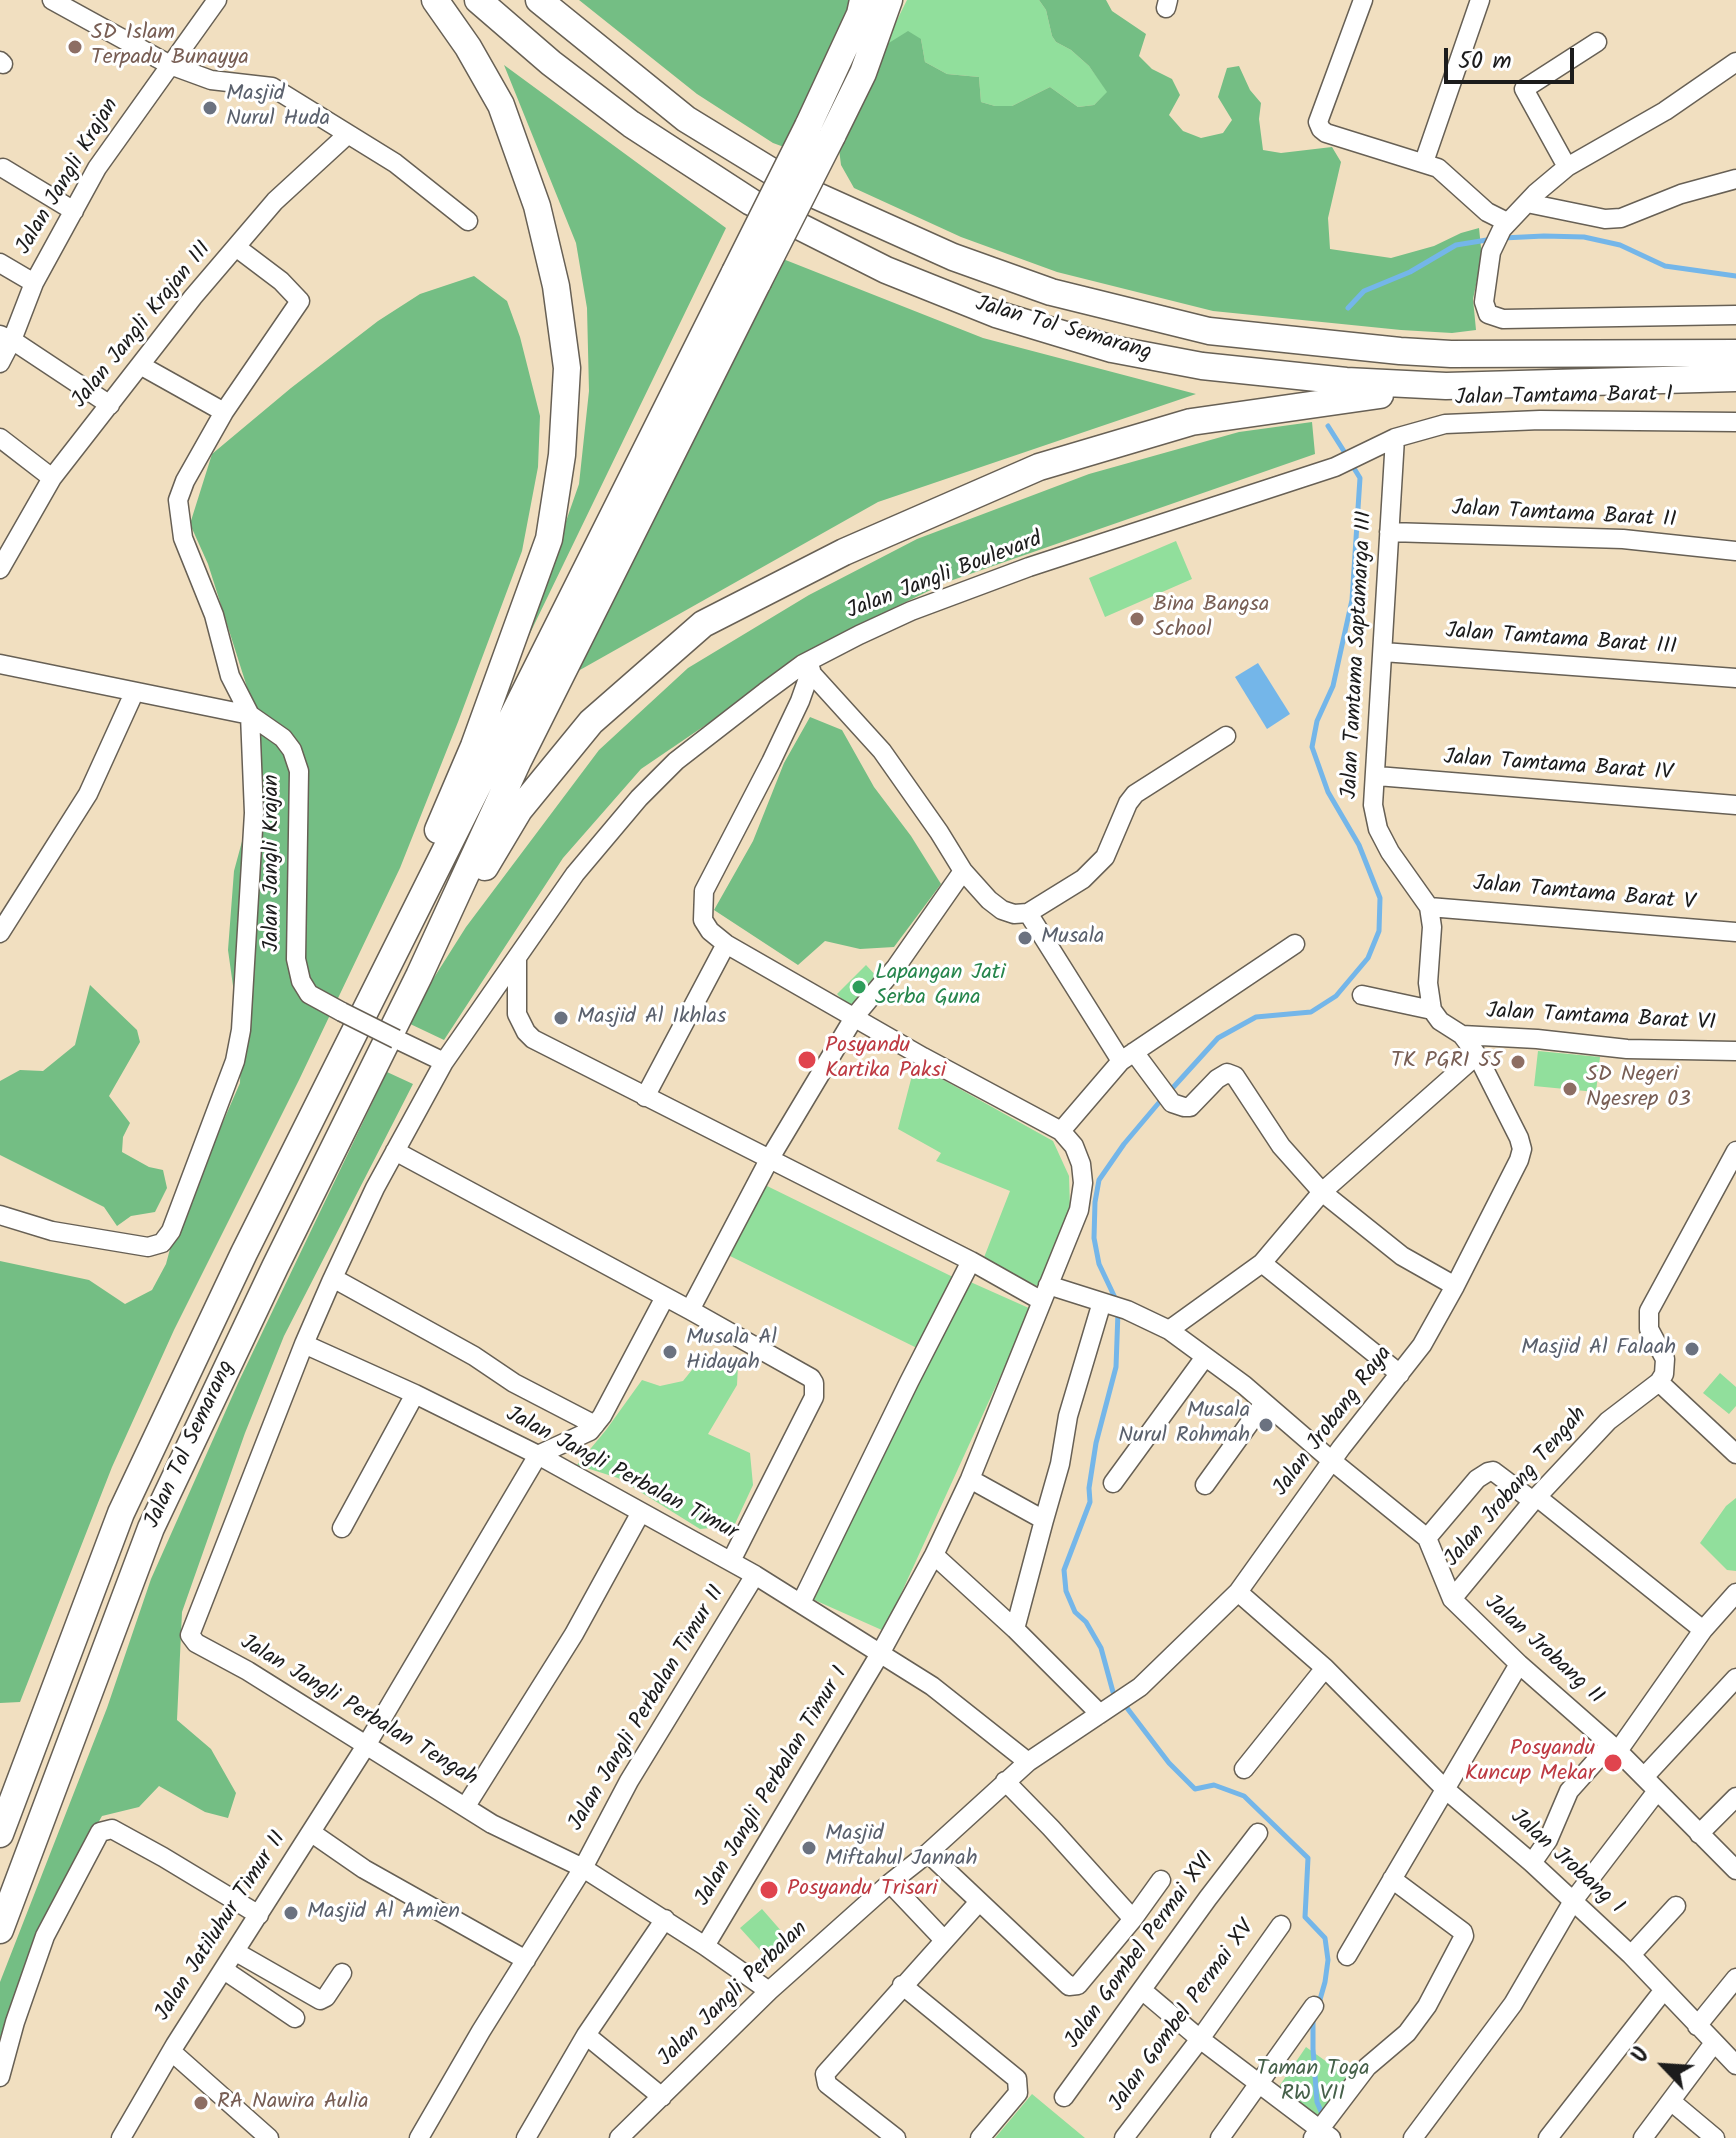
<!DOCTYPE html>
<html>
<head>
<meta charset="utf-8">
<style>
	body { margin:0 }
	#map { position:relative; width:1736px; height:2138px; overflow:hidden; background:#f1dfc0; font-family:Kalam,sans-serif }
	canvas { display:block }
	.north { position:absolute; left:1624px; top:2026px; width:80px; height:80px; -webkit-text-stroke:6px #fff; paint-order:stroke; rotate:295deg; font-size:22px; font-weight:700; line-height:32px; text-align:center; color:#1c1c1c }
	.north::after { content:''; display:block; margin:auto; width:28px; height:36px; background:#1c1c1c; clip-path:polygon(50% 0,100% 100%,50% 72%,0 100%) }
	.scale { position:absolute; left:1444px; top:48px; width:130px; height:36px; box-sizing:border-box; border:4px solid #1c1c1c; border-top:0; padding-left:10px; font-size:24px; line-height:28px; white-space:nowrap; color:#1c1c1c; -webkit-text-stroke:6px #fff; paint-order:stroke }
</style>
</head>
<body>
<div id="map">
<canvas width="1736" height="2138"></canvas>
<div class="north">U</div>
<div class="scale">50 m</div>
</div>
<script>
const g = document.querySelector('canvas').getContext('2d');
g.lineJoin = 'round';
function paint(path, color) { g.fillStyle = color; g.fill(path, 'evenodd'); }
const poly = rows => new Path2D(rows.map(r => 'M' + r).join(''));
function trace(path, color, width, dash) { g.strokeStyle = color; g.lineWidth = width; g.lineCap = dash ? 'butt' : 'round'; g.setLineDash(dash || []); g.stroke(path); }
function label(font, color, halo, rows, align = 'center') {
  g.font = font + ' Kalam,sans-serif'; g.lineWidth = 6; g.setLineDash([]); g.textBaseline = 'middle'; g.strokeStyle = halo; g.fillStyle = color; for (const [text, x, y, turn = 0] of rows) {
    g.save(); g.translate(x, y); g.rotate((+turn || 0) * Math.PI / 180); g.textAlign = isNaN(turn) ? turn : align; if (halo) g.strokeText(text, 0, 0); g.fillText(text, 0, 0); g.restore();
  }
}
const green = poly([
	[907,0,1039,0,1046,10,1052,36,1056,42,1071,50,1089,66,1108,92,1094,105,1078,107,1050,87,1012,106,995,106,981,102,979,77,947,74,925,62,921,39,884,46],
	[1176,541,1192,579,1105,617,1089,578],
	[866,965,880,980,851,1009,837,994],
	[1538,1051,1600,1057,1596,1092,1534,1086],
	[915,1064,1053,1141,1069,1176,1070,1207,1039,1287,983,1260,1010,1191,936,1161,941,1153,898,1129],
	[765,1185,955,1278,957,1276,1031,1309,884,1631,810,1598,923,1351,730,1256],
	[704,1355,738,1365,737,1385,708,1434,750,1453,753,1485,734,1526,700,1529,618,1478,577,1465,606,1430,642,1380,660,1386,683,1381],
	[1720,1373,1736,1387,1736,1406,1729,1414,1703,1393],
	[1736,1498,1736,1571,1727,1570,1700,1543,1726,1506],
	[762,1909,790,1941,769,1960,740,1928],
	[1306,2047,1348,2077,1320,2118,1278,2088],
	[1032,2094,1085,2138,995,2138]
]);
const forest = poly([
	[579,0,854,0,784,147,773,143,697,94],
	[1039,0,1106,0,1112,11,1146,34,1139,56,1152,69,1172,79,1180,95,1169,115,1183,131,1201,138,1223,133,1232,120,1218,97,1227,68,1239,66,1250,90,1261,103,1259,119,1263,150,1281,153,1332,147,1341,162,1328,218,1330,249,1391,258,1434,246,1461,233,1479,228,1482,257,1473,299,1476,330,1452,333,1401,330,1213,311,1057,272,961,237,854,188,841,165,839,149,884,46,908,31,921,39,925,62,947,74,979,77,981,102,995,106,1012,106,1050,87,1078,107,1094,105,1107,92,1089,66,1071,50,1056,42,1052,36,1046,10],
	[504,65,726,228,519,656,579,484,589,391,587,308,576,243],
	[783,259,983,338,1196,394,878,502,571,675],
	[474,276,507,301,520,337,540,416,538,467,522,551,458,722,400,868,299,1080,174,1330,112,1467,20,1702,0,1703,0,1261,89,1280,125,1304,152,1290,166,1264,174,1234,240,1083,241,1043,228,950,234,871,254,797,252,703,208,564,190,524,212,454,291,388,378,321,420,294],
	[1312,422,1315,454,947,582,838,635,641,769,563,858,444,1040,406,1022,466,927,599,750,688,668,809,595,917,539,1089,474,1239,432],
	[810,717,842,730,874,787,911,836,941,884,894,947,860,949,825,941,798,965,714,910,753,841,784,763],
	[90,985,137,1030,140,1042,109,1096,130,1123,123,1137,122,1152,149,1167,163,1170,167,1188,155,1212,131,1216,117,1226,104,1207,0,1155,0,1081,20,1070,43,1071,75,1045],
	[387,1072,413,1084,284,1336,245,1433,182,1612,177,1720,211,1749,236,1793,228,1818,205,1812,159,1786,139,1807,102,1816,36,1932,0,2038,0,1982,107,1708,151,1579,239,1381]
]);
const water = poly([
	[1258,663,1290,714,1267,729,1235,677]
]);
const stream = poly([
	[1503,238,1544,236,1584,237,1620,245,1665,266,1736,276],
	[1348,308,1364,291,1410,272,1456,245,1493,239],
	[1328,426,1347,456],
	[1169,1092,1218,1038,1256,1017,1311,1012,1336,996,1368,958,1379,931,1380,898,1359,845,1328,792,1312,747,1317,721,1333,686,1352,600,1360,478,1352,465],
	[1117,1302,1099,1264,1094,1238,1095,1202,1099,1180,1124,1144,1162,1099],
	[1117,1696,1113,1692,1101,1648,1086,1622,1075,1612,1066,1591,1064,1570,1090,1502,1089,1488,1096,1443,1116,1367,1118,1312],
	[1124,1704,1169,1763,1195,1789,1214,1785,1244,1796,1308,1858,1305,1917,1325,1938,1328,1960,1325,1982,1319,2003],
	[1313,2020,1313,2049,1317,2102,1323,2116]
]);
const minor = poly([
	[52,0,170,65,211,80,272,87,395,163,468,221],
	[1363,0,1318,122,1321,129,1326,133,1438,168,1487,212,1507,222],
	[1166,8,1168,0],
	[0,61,3,64],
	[1736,62,1665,111,1567,167,1536,193,1502,229,1491,252,1484,302,1488,314,1503,319,1736,315],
	[1424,162,1480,0],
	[1567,167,1524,89,1597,42],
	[3,168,74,211],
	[1527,203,1605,219,1621,218,1681,194,1736,179],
	[0,263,34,283],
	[0,335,12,340,110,405],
	[0,363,12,340,34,283,97,168,217,0],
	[140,365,224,412],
	[0,438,52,478],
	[1395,438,1373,805,1378,829,1390,852,1429,907,1432,927,1428,983,1432,1010,1440,1021,1462,1035,1537,1039,1627,1049,1736,1051],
	[1389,532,1623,539,1736,551],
	[0,569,52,478,193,297,275,201,348,134],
	[1383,652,1736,678],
	[0,664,250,715,283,738,292,750,299,771,296,959,301,981,309,994,342,1012],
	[803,664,882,751,939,832,963,871,989,900,1002,910,1014,914,1028,913,1083,879,1105,857,1128,803,1135,794,1226,736],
	[1377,776,1736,805],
	[1429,907,1736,932],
	[1028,913,1121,1061],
	[0,933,88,794,134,693],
	[517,957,517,1014,526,1032,533,1039,971,1261,1042,1301],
	[1362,995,1432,1010],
	[396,1039,444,1062,575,874,639,798,676,761,765,692,803,664,859,635,911,611,1029,567,1335,467,1395,438,1445,424,1540,420,1736,422],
	[1134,1052,1172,1103,1184,1107,1190,1107,1217,1079,1227,1073,1235,1076,1281,1146,1322,1192,1477,1055],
	[444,1062,375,1188,331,1282,304,1344,190,1635,196,1643,248,1671,492,1824,583,1868,705,1946,769,1991],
	[645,1097,726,944],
	[1061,1131,1121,1061,1295,944],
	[395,1151,690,1310,811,1378,814,1383,814,1397,731,1561],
	[0,1215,52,1231,148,1247,162,1243,171,1231,235,1061,241,1030,254,813,250,715,230,676,214,615,183,538,178,500,185,481,224,412,300,301,281,281,236,247],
	[1262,1263,1400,1374],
	[333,1278,474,1356,514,1383,595,1425],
	[1048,1285,1127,1310,1169,1330,1244,1385,1332,1461,1427,1538,1452,1599,1519,1664,1618,1751,1736,1870],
	[690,1310,770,1158,855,1016,896,967,963,871],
	[1169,1330,1262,1263,1322,1192,1402,1256,1455,1286],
	[304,1344,415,1394,538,1455,755,1575,932,1686,1028,1762],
	[1659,1382,1736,1454],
	[538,1455,590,1431,602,1416,665,1297],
	[970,1479,1044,1520,1015,1629],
	[1113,1483,1205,1357],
	[1205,1485,1264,1403],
	[1537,1497,1703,1630],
	[1044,1520,1060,1464,1068,1416,1102,1302],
	[342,1528,415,1394],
	[1427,1538,1477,1479,1488,1472,1493,1471,1533,1501],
	[934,1555,1015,1629,1100,1714],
	[1238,1592,1325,1668,1445,1789,1532,1863,1631,1955,1736,2065],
	[1452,1599,1533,1501,1608,1421,1659,1382,1664,1374,1665,1359,1649,1329,1649,1311,1736,1151],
	[801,1603,909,1382,971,1261],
	[1618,1751,1703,1630,1736,1593],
	[1244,1769,1325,1668],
	[1644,1777,1736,1678],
	[466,1806,574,1634,641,1512],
	[312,1833,364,1869,526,1960],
	[1699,1834,1736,1797],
	[928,1853,1069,1986,1078,1985,1133,1919,1051,1828,1005,1781],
	[1532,1863,1548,1840,1569,1791,1610,1745],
	[890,1883,944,1940],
	[1133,1919,1161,1880],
	[705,1946,881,1652,934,1555,970,1479,1079,1210,1083,1183,1081,1164,1074,1146,1061,1131,923,1057,726,944,710,931,703,920,704,891,771,762,800,701,811,670],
	[236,1952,320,2000,326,1997,342,1973],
	[1631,1955,1676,1906],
	[1347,1956,1519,1664],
	[224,1970,295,2018],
	[902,1985,1017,2079,1018,2093,980,2138],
	[1142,1990,1200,2039,1331,2138],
	[1697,2026,1736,1978],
	[586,2035,662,2097],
	[172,2052,269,2138],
	[0,2077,15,2022,45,1936,100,1832,112,1829,163,1857,259,1915],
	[1064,2097,1208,1898,1258,1833],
	[1672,2102,1715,2138],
	[121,2138,175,2045,367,1744,538,1455],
	[419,2138,481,2031,583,1868,629,1781,755,1575],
	[526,2138,586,2035,665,1919],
	[619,2138,769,1991,890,1883,928,1853,1028,1762,1140,1687,1238,1592,1341,1448,1422,1345,1455,1286,1519,1160,1522,1149,1519,1138,1477,1055,1462,1035],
	[896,2138,827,2084,825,2074,978,1903],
	[1124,2138,1200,2039,1281,1925],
	[1220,2138,1314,2006],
	[1313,2138,1367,2067,1407,2033,1427,2006,1464,1936,1463,1932,1392,1879],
	[1413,2138,1513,2004,1573,1901,1657,1791],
	[1548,2138,1663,1991],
	[1643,2138,1714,2043]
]);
const highway = poly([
	[435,0,468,47,501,105,537,206,556,286,567,368,562,455,549,539,474,746,438,830],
	[478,0,551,63,631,124,751,202,886,270,996,314,1112,349,1202,366,1346,381,1446,386,1736,378],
	[539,0,686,119,771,171,815,195,953,257,1051,292,1209,331,1400,351,1451,354,1736,353],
	[808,126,860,14,863,0],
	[832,136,863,73,889,0],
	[485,867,519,810,591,722,703,624,844,552,1039,467,1191,422,1380,395],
	[0,1834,121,1513,244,1253,735,272],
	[0,1930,151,1528,275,1267,419,976,518,761,758,282]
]);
const minorBridge = poly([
	[342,1012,396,1039]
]);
const highwayBridge = poly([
	[735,272,808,126],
	[758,282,832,136]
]);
const markers = [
	[75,47,8,"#8d6e63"],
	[210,108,8,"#6b7280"],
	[1137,619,8,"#8d6e63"],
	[1025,938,8,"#6b7280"],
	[859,987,8,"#2e9e5b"],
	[561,1018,8,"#6b7280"],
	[807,1060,10,"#e0444e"],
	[1518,1062,8,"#8d6e63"],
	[1570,1089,8,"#8d6e63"],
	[1692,1349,8,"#6b7280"],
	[670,1352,8,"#6b7280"],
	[1266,1425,8,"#6b7280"],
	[1613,1763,10,"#e0444e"],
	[809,1848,8,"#6b7280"],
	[769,1890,10,"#e0444e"],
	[291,1913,8,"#6b7280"],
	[201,2103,8,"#8d6e63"]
];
const educationNames = [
	["SD Islam",91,34],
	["Terpadu Bunayya",91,59],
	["Bina Bangsa",1153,606],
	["School",1153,631],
	["TK PGRI 55",1502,1062,"right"],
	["SD Negeri",1586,1076],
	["Ngesrep 03",1586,1101],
	["RA Nawira Aulia",217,2103]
];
const worshipNames = [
	["Masjid",226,95],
	["Nurul Huda",226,120],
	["Musala",1041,938],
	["Masjid Al Ikhlas",577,1018],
	["Musala Al",686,1339],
	["Hidayah",686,1364],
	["Masjid Al Falaah",1676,1349,"right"],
	["Musala",1250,1412,"right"],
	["Nurul Rohmah",1250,1437,"right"],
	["Masjid",825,1835],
	["Miftahul Jannah",825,1860],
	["Masjid Al Amien",307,1913]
];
const streetNames = [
	["Jalan Jangli Krajan",69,177,-59],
	["Jalan Jangli Krajan III",143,326,-51],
	["Jalan Tol Semarang",1063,330,16],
	["Jalan Tamtama Barat I",1564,398,-1],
	["Jalan Tamtama Barat II",1564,516,3],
	["Jalan Jangli Boulevard",945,577,-21],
	["Jalan Tamtama Barat III",1561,641,4],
	["Jalan Tamtama Saptamarga III",1359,655,-87],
	["Jalan Tamtama Barat IV",1558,767,4],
	["Jalan Jangli Krajan",273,863,-90],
	["Jalan Tamtama Barat V",1584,895,5],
	["Jalan Tamtama Barat VI",1601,1019,3],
	["Jalan Jrobang Raya",1334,1422,-53],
	["Jalan Tol Semarang",191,1445,-65],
	["Jalan Jangli Perbalan Timur",621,1475,28],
	["Jalan Jrobang Tengah",1517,1488,-49],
	["Jalan Jrobang II",1543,1651,42],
	["Jalan Jangli Perbalan Timur II",648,1709,-59],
	["Jalan Jangli Perbalan Tengah",358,1712,31],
	["Jalan Jangli Perbalan Timur I",773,1787,-59],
	["Jalan Jrobang I",1566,1863,42],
	["Jalan Jatiluhur Timur II",222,1927,-57],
	["Jalan Gombel Permai XVI",1141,1951,-54],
	["Jalan Jangli Perbalan",734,1995,-44],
	["Jalan Gombel Permai XV",1183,2017,-54]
];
const leisureNames = [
	["Lapangan Jati",875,974],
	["Serba Guna",875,999]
];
const healthNames = [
	["Posyandu",825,1047],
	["Kartika Paksi",825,1072],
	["Posyandu",1595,1750,"right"],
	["Kuncup Mekar",1595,1775,"right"],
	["Posyandu Trisari",787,1890]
];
const parkNames = [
	["Taman Toga",1313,2070],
	["RW VII",1313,2095]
];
paint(green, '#91df9c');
paint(forest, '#74be84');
paint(water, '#74b6e9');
trace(stream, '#74b6e9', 5);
trace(minor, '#676055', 21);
trace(highway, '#676055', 29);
trace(minor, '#fff', 18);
trace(highway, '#fff', 26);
trace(minorBridge, '#676055', 21, []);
trace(highwayBridge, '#676055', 29, []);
trace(minorBridge, '#fff', 18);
trace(highwayBridge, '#fff', 26);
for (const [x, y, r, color] of markers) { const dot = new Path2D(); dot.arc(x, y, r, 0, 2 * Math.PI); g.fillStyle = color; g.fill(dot); trace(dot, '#fff', 3); }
label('22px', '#785e54', '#fff', educationNames, 'left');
label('22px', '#5b616d', '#fff', worshipNames, 'left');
label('22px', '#1c1c1c', '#fff', streetNames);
label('22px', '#27864d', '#fff', leisureNames, 'left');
label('22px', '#be3a42', '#fff', healthNames, 'left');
label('22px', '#456049', '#fff', parkNames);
</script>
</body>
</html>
